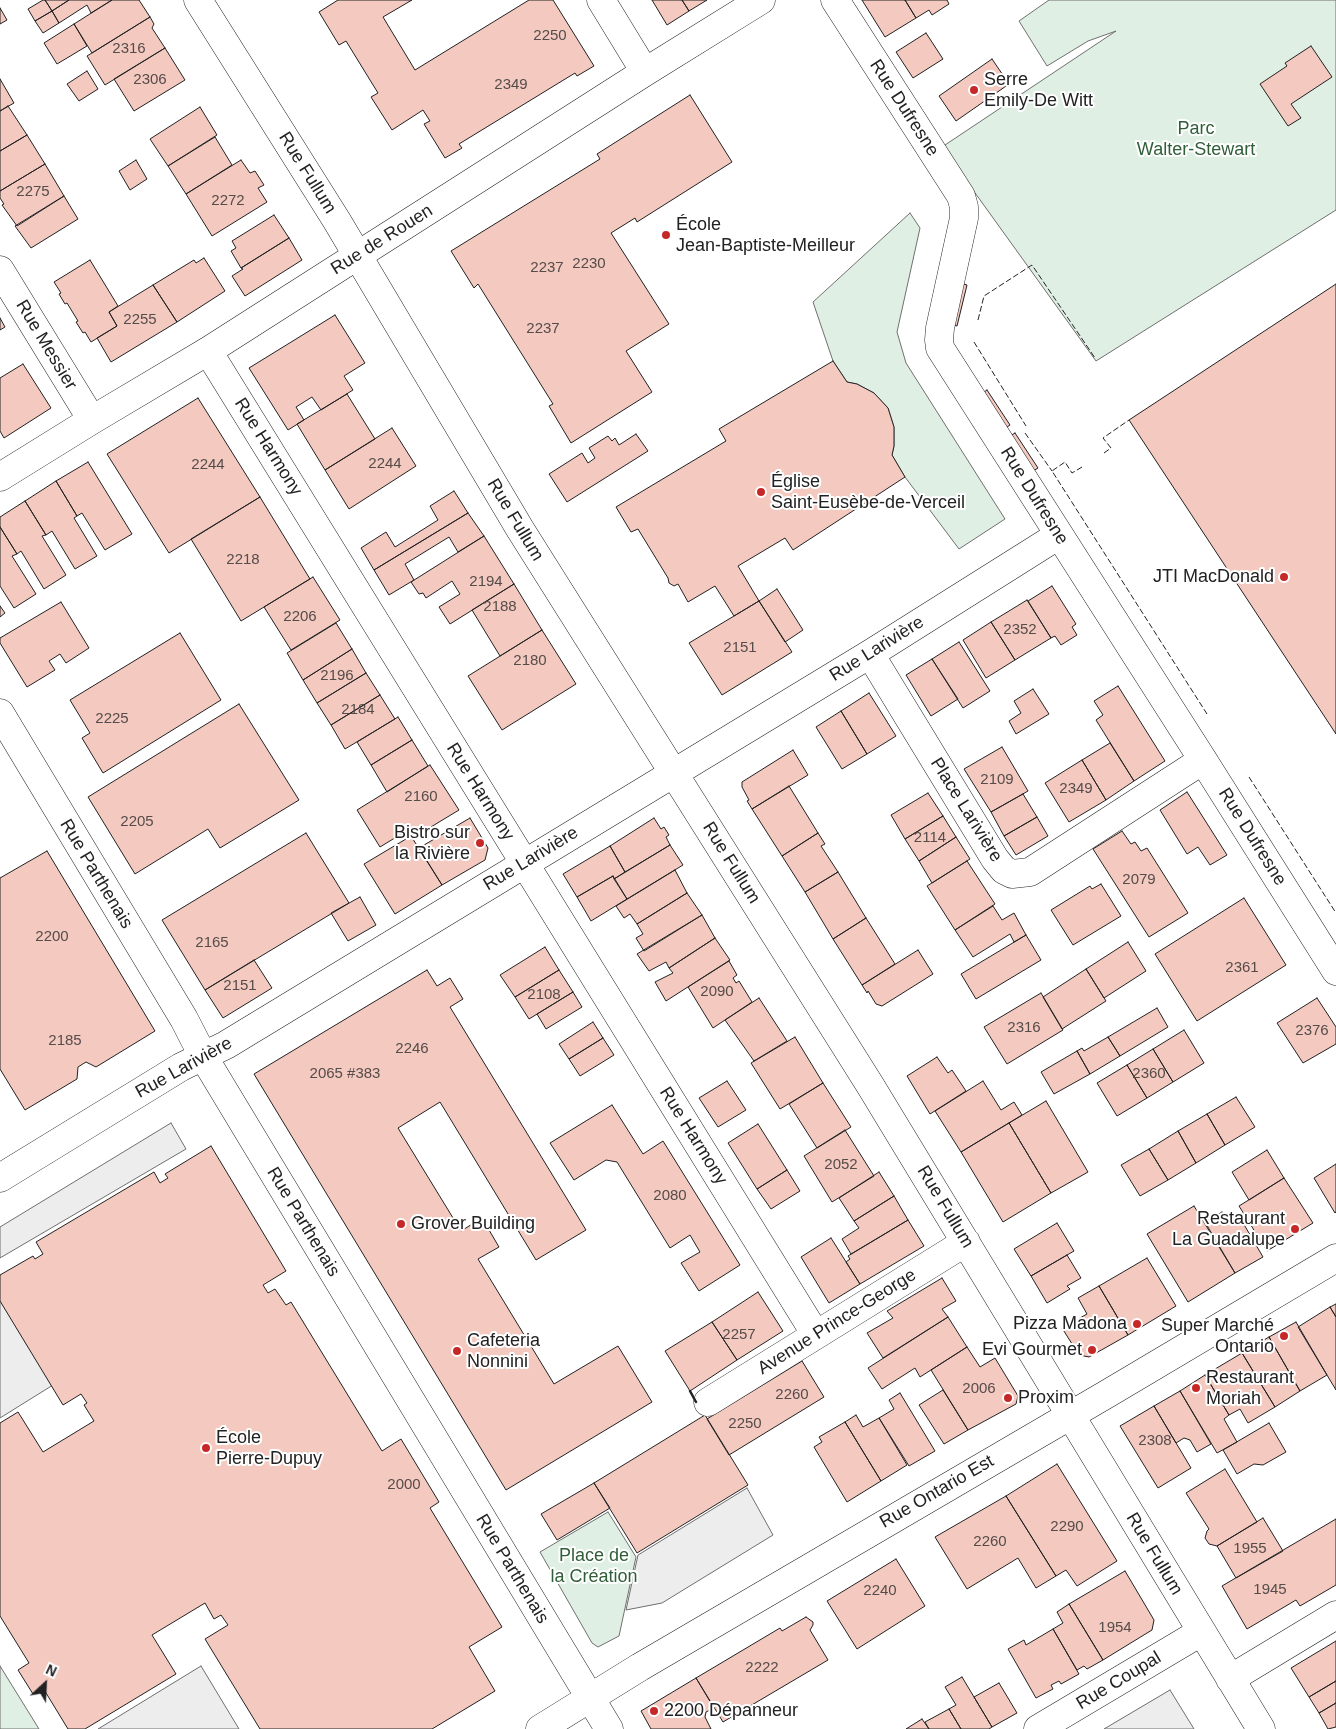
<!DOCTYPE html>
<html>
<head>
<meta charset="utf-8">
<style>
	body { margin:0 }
	#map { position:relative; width:1336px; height:1729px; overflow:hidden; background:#fff; font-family:Arial,sans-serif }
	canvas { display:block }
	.north { position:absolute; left:20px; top:1659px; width:50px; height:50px; -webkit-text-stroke:4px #fff; paint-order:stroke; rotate:25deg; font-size:14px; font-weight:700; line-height:20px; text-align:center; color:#222 }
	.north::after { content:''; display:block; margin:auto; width:18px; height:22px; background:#222; clip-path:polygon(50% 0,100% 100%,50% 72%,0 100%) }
</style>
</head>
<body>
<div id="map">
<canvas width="1336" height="1729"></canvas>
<div class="north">N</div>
</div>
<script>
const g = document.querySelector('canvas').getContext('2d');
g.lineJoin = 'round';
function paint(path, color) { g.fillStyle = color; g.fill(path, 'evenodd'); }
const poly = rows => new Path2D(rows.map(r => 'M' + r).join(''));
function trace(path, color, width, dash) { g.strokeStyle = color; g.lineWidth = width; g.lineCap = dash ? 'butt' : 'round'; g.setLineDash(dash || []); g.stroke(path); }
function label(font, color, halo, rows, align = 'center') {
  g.font = font + ' Arial,sans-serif'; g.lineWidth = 4; g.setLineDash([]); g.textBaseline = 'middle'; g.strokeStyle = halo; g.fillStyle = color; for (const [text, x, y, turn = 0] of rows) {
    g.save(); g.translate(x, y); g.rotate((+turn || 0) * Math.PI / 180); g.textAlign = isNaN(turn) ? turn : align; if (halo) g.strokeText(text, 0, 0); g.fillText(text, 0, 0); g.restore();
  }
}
const green = poly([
	[1049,0,1336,0,1336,210,1096,361,942,147,1116,31,1088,41,1047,66,1019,21,1049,0],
	[910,213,920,228,897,332,906,363,1005,519,959,549,905,477,892,455,894,446,894,427,888,408,874,393,857,384,847,382,833,361,813,302,910,213],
	[608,1512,636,1557,619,1636,598,1647,592,1643,540,1552,608,1512],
	[0,1666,39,1729,0,1729,0,1666]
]);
const parking = poly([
	[171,1123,186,1149,0,1258,0,1227,171,1123],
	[0,1297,53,1385,0,1418,0,1297],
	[747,1488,773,1535,662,1603,626,1610,638,1555,747,1488],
	[201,1666,239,1729,98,1729,201,1666],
	[1170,1690,1194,1729,1104,1729,1170,1690]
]);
const building = poly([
	[43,0,45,0,52,11,35,21,28,9,43,0],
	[45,0,69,0,52,11,45,0],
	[69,0,112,0,91,13,87,5,59,23,52,11,69,0],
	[112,0,139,0,150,17,92,53,74,24,112,0],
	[338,0,412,0,383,17,415,70,529,0,553,0,594,66,577,76,575,73,459,144,462,148,445,158,424,124,430,121,423,110,392,130,371,97,378,93,346,41,339,45,319,12,338,0],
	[652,0,682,0,689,11,667,25,652,0],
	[682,0,707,0,689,11,682,0],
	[862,0,905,0,916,18,885,37,862,0],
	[905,0,947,0,949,4,932,15,929,10,916,18,905,0],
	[0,8,7,20,0,24,0,8],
	[52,11,59,23,43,33,35,21,52,11],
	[150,17,154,24,152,28,165,48,105,85,87,56,150,17],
	[74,24,87,46,57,64,44,43,74,24],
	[926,33,943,59,913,78,896,52,926,33],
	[1311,46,1332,77,1291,104,1301,118,1288,126,1260,84,1287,66,1285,63,1311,46],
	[165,48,185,80,134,111,114,79,165,48],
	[992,59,1009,84,956,121,939,96,992,59],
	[87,71,98,89,79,101,67,84,87,71],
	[0,79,14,103,0,111,0,79],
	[690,95,732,162,637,222,635,218,611,233,669,324,626,351,652,392,571,443,549,406,553,404,478,284,474,288,451,251,600,159,597,154,690,95],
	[8,106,27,135,0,151,0,111,8,106],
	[200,107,217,135,168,166,150,139,200,107],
	[27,135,45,164,0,191,0,151,27,135],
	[215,137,232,165,186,194,168,166,215,137],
	[136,160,147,179,130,190,119,171,136,160],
	[241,160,250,173,255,171,264,185,258,188,267,202,212,236,186,194,241,160],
	[45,164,64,196,17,226,2,205,4,204,0,198,0,191,45,164],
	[64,196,78,219,31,248,15,226,64,196],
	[274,215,289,238,241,268,231,251,236,248,232,241,274,215],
	[289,238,302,260,245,296,232,276,243,269,241,268,289,238],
	[204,258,225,291,177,322,153,285,194,260,196,263,204,258],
	[90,260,118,306,109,312,117,326,91,342,85,332,83,333,76,322,78,321,67,303,65,304,59,294,61,293,54,282,90,260],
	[956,282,967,285,957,326,946,323,956,282],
	[1336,284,1336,734,1129,420,1336,284],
	[153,285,177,322,111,362,97,338,117,326,109,312,153,285],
	[335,315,365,363,344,376,353,390,321,410,312,397,296,407,304,420,288,430,249,368,335,315],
	[0,318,5,327,0,330,0,318],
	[833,361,847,382,857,384,874,393,888,408,894,427,894,446,892,455,905,477,793,550,785,538,738,566,759,601,734,616,715,586,688,602,678,584,674,586,669,583,668,578,638,529,631,532,616,507,726,441,719,429,833,361],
	[23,364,51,408,4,438,0,431,0,378,23,364],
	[987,390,1010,425,1000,432,977,397,987,390],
	[347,394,375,439,325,470,297,424,347,394],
	[198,398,260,497,169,553,107,454,198,398],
	[392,428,416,466,349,509,325,470,392,428],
	[1015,433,1038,468,1028,474,1005,439,1015,433],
	[636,434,648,451,567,502,549,474,582,453,588,463,595,458,589,448,608,436,612,441,615,438,619,445,636,434],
	[88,462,132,534,105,550,82,513,77,516,56,481,88,462],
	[56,481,77,516,74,518,97,556,75,569,52,531,46,535,25,501,56,481],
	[454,491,468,513,374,570,361,548,386,532,395,547,438,520,430,506,454,491],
	[260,497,310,579,241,621,191,539,260,497],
	[25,501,46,535,42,536,66,575,44,589,21,551,17,554,0,527,0,517,25,501],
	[468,513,484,536,458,552,449,537,405,564,414,580,389,595,374,570,468,513],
	[0,527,17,554,12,556,36,594,14,608,0,586,0,527],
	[484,536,514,584,450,624,439,607,460,594,452,581,426,598,423,593,419,594,411,582,484,536],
	[313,577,340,620,291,650,264,607,313,577],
	[514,584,542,630,500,656,472,610,514,584],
	[1052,586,1076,624,1072,627,1077,635,1061,645,1055,636,1051,638,1028,601,1052,586],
	[777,589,803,630,785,642,759,601,777,589],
	[1027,600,1051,638,1015,660,991,622,1027,600],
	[759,601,792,652,722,695,689,643,759,601],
	[61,602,89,648,66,663,60,654,49,661,55,670,27,687,0,643,0,638,61,602],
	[0,606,5,613,0,617,0,606],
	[991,622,1015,660,986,678,963,640,991,622],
	[336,623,352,649,303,680,287,653,336,623],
	[542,630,576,684,502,730,468,676,542,630],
	[180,633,221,700,103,773,82,738,90,733,70,700,180,633],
	[959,642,990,691,963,708,932,659,959,642],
	[352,649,366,673,317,703,303,680,352,649],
	[932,659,958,699,931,716,906,675,932,659],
	[366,673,380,695,331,725,317,703,366,673],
	[1118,686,1165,761,1134,781,1096,720,1103,715,1094,701,1118,686],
	[1033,689,1049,714,1016,734,1009,721,1021,713,1014,701,1033,689],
	[869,693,896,736,867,754,841,711,869,693],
	[380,695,395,719,345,749,331,725,380,695],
	[239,704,299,800,220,848,208,829,135,874,88,797,239,704],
	[841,711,867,754,842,769,816,727,841,711],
	[398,717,412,740,371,765,357,742,398,717],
	[412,740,428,766,387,792,371,765,412,740],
	[1110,743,1134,781,1106,800,1082,760,1110,743],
	[1002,747,1028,791,991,812,964,769,1002,747],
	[793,750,808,775,752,809,747,801,749,800,742,787,742,782,793,750],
	[1082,760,1106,800,1069,822,1045,783,1082,760],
	[430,765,459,810,416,836,411,828,380,847,357,810,430,765],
	[789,786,818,833,782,856,752,809,789,786],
	[1187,792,1227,855,1210,865,1198,847,1187,854,1160,810,1187,792],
	[928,793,943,816,905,839,891,815,928,793],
	[1023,794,1037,817,1004,836,991,812,1023,794],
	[943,816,956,837,919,861,905,839,943,816],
	[1037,817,1048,836,1016,855,1004,836,1037,817],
	[470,818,488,848,485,860,442,885,419,848,470,818],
	[654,818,661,829,664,827,669,835,666,837,670,845,625,872,610,846,654,818],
	[1122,831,1131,844,1135,842,1141,851,1147,848,1188,913,1149,937,1093,849,1122,831],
	[306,833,349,903,205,990,162,920,306,833],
	[818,833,825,844,821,846,838,872,805,892,782,856,818,833],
	[411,836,442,885,395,914,364,864,411,836],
	[956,837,970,859,932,883,919,861,956,837],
	[670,845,683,865,627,899,614,879,670,845],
	[610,846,625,872,614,879,613,876,577,897,563,874,610,846],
	[47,851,155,1031,96,1067,86,1062,78,1067,77,1079,25,1110,0,1069,0,878,47,851],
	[967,861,995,904,955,930,927,886,967,861],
	[675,870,687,893,637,924,630,914,624,918,616,906,675,870],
	[838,872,866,918,833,939,805,892,838,872],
	[613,876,627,899,591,921,577,897,613,876],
	[1101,884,1121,916,1073,945,1051,910,1090,886,1092,889,1101,884],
	[687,893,702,915,644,951,636,938,643,934,637,924,687,893],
	[360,897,376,925,348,941,331,913,360,897],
	[1244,898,1286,965,1197,1021,1155,954,1244,898],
	[993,906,1002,920,1014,913,1026,935,1014,942,1010,934,973,957,955,930,993,906],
	[702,915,715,938,669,968,666,962,649,971,637,954,702,915],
	[866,918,895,964,862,985,833,939,866,918],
	[1026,935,1041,960,976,999,961,974,1026,935],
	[715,938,730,960,666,1001,655,982,673,973,669,968,715,938],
	[1128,942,1146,971,1104,998,1086,969,1128,942],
	[545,947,559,970,515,997,500,975,545,947],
	[918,950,933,974,882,1006,876,1004,868,991,867,993,862,985,918,950],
	[254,960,272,988,223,1018,205,990,254,960],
	[729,961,737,975,733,978,736,983,739,981,752,1002,713,1028,688,987,729,961],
	[1086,969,1106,1001,1062,1029,1043,997,1086,969],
	[427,970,437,986,450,978,463,999,450,1007,586,1230,536,1260,440,1102,398,1128,461,1231,482,1218,499,1247,478,1259,554,1384,618,1346,652,1402,506,1490,254,1074,427,970],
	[559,970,573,992,529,1019,515,997,559,970],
	[573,992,582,1007,546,1029,537,1014,573,992],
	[1041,993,1063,1030,1007,1064,984,1027,1041,993],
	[759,998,787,1041,754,1061,725,1020,759,998],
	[1317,998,1336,1027,1336,1044,1303,1063,1277,1023,1317,998],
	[1157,1008,1168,1027,1120,1056,1108,1037,1157,1008],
	[593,1022,603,1038,569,1059,559,1044,593,1022],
	[1184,1030,1204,1063,1173,1082,1153,1049,1184,1030],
	[795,1037,823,1083,780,1109,751,1063,795,1037],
	[1108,1037,1120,1056,1090,1074,1077,1051,1082,1048,1084,1051,1108,1037],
	[603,1038,614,1055,580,1076,569,1059,603,1038],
	[1153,1049,1173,1082,1147,1098,1127,1065,1153,1049],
	[1077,1051,1090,1074,1054,1094,1041,1072,1077,1051],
	[937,1057,948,1073,952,1070,966,1091,930,1114,907,1076,937,1057],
	[1127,1065,1147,1098,1117,1116,1097,1083,1127,1065],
	[727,1081,746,1110,718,1127,699,1098,727,1081],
	[983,1081,1001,1110,1014,1102,1022,1115,961,1152,935,1111,983,1081],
	[823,1083,851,1127,817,1148,789,1104,823,1083],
	[1236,1097,1255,1127,1225,1145,1207,1114,1236,1097],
	[1046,1101,1088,1172,1051,1193,1009,1123,1046,1101],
	[612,1105,643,1154,663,1141,740,1265,699,1291,681,1263,700,1252,690,1235,670,1248,617,1162,606,1160,574,1180,550,1143,612,1105],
	[1207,1114,1225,1145,1196,1163,1178,1131,1207,1114],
	[1009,1123,1051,1193,1003,1222,961,1152,1009,1123],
	[758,1124,787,1170,757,1189,728,1143,758,1124],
	[845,1130,874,1176,832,1202,804,1156,845,1130],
	[1178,1131,1196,1163,1168,1180,1149,1149,1178,1131],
	[211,1146,286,1271,263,1285,268,1293,275,1289,286,1305,291,1302,382,1451,401,1439,439,1502,430,1508,502,1627,469,1647,495,1691,432,1729,260,1729,205,1639,228,1625,221,1615,214,1619,205,1603,152,1635,176,1674,85,1729,68,1729,43,1688,33,1694,18,1670,29,1663,0,1616,0,1423,18,1412,43,1452,94,1421,84,1405,87,1403,81,1394,63,1405,0,1301,0,1275,33,1256,35,1259,43,1254,36,1242,154,1172,160,1183,168,1178,165,1174,211,1146],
	[1149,1149,1168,1180,1140,1196,1121,1165,1149,1149],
	[1267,1150,1284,1178,1249,1200,1232,1172,1267,1150],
	[1336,1164,1336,1212,1335,1213,1314,1178,1336,1164],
	[787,1170,800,1191,771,1209,757,1189,787,1170],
	[879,1172,894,1196,854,1221,839,1198,879,1172],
	[1284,1178,1313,1223,1267,1251,1239,1206,1284,1178],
	[894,1196,908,1220,851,1254,842,1239,859,1228,854,1221,894,1196],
	[1194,1206,1235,1273,1188,1302,1147,1234,1194,1206],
	[1222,1212,1228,1222,1239,1216,1263,1257,1235,1273,1205,1222,1222,1212],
	[908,1220,924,1246,860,1284,846,1262,850,1259,848,1256,908,1220],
	[1057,1223,1074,1251,1031,1276,1014,1249,1057,1223],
	[831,1238,860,1284,829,1303,801,1257,831,1238],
	[1067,1255,1081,1278,1067,1286,1070,1289,1047,1303,1031,1276,1067,1255],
	[1147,1258,1176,1306,1128,1335,1099,1286,1147,1258],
	[942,1278,956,1301,942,1309,948,1317,883,1358,867,1333,893,1318,887,1311,942,1278],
	[1099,1286,1128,1335,1089,1357,1079,1355,1062,1328,1087,1314,1078,1298,1099,1286],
	[758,1292,783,1331,737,1360,712,1322,758,1292],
	[1336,1304,1336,1317,1330,1307,1336,1304],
	[1330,1307,1336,1317,1336,1390,1298,1327,1330,1307],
	[948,1317,967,1347,920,1377,915,1368,882,1389,868,1368,948,1317],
	[712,1322,737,1360,690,1391,665,1351,712,1322],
	[1296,1322,1327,1375,1300,1391,1269,1337,1296,1322],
	[1269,1337,1300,1391,1275,1407,1242,1353,1269,1337],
	[967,1347,980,1367,995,1358,1018,1396,1016,1404,968,1430,931,1370,967,1347],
	[1242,1353,1275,1407,1248,1423,1240,1409,1229,1415,1205,1375,1242,1353],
	[802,1361,824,1397,729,1455,707,1419,802,1361],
	[1205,1375,1229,1415,1224,1419,1237,1442,1217,1453,1180,1391,1205,1375],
	[943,1390,968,1430,944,1444,919,1405,943,1390],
	[1180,1391,1211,1444,1197,1452,1190,1440,1184,1438,1176,1443,1154,1406,1180,1391],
	[900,1393,935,1451,909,1466,879,1418,894,1409,889,1400,900,1393],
	[1154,1406,1191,1468,1158,1488,1120,1426,1154,1406],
	[705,1415,748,1485,637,1553,594,1483,705,1415],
	[856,1415,863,1427,879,1418,907,1465,881,1481,845,1422,856,1415],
	[845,1422,881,1481,847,1502,814,1447,822,1442,819,1437,845,1422],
	[1269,1423,1286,1452,1263,1465,1254,1464,1237,1474,1223,1450,1269,1423],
	[1057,1464,1117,1561,1077,1586,1066,1570,1056,1576,1006,1496,1057,1464],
	[1225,1469,1257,1522,1217,1546,1209,1544,1205,1538,1207,1531,1209,1529,1186,1493,1225,1469],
	[594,1483,610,1508,557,1540,541,1514,594,1483],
	[1006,1496,1056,1576,1036,1588,1018,1558,967,1589,935,1537,1006,1496],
	[1263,1518,1283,1551,1236,1578,1217,1546,1263,1518],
	[1336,1519,1336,1585,1300,1606,1296,1600,1247,1629,1222,1586,1336,1519],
	[896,1559,925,1606,857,1649,827,1601,896,1559],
	[1125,1571,1154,1620,1152,1630,1103,1660,1069,1604,1125,1571],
	[1069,1604,1103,1660,1087,1669,1084,1666,1077,1670,1053,1629,1063,1623,1057,1612,1069,1604],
	[806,1617,813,1622,813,1625,810,1630,828,1660,723,1722,696,1678,780,1628,782,1631,806,1617],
	[1053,1629,1079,1674,1061,1684,1059,1681,1051,1685,1053,1689,1036,1698,1008,1649,1024,1640,1026,1645,1053,1629],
	[1336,1641,1336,1681,1309,1697,1291,1668,1336,1641],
	[962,1677,992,1727,989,1729,961,1729,949,1709,956,1705,945,1687,962,1677],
	[696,1678,714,1708,706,1712,705,1717,711,1729,651,1729,641,1711,696,1678],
	[1336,1681,1336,1703,1319,1713,1309,1697,1336,1681],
	[999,1683,1017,1713,992,1727,974,1697,999,1683],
	[1336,1703,1336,1727,1328,1729,1319,1713,1336,1703],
	[949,1709,961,1729,929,1729,925,1722,949,1709],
	[922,1719,929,1729,906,1729,922,1719]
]);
const minor = poly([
	[198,0,337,221,520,529,870,1085,1261,1729],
	[601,0,645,72],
	[835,0,961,196,964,207,964,218,940,328,939,340,940,348,1203,760,1336,971],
	[0,270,92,420],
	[208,351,816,1335],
	[0,477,92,420,208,351,645,72,761,0],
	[870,654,995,859,1004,870,1012,874,1030,872,1203,760],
	[0,713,184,1019,203,1056,609,1729],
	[0,1178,181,1067,226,1045,870,654,1059,535],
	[708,1402,966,1242],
	[1230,1679,1336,1615],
	[1038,1729,1201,1632]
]);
const major = poly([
	[540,1729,640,1667,1107,1394,1336,1258]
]);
const fence = poly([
	[978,320,984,296,1032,265,1095,358],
	[974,342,1026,426],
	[1025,433,1052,471],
	[1104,453,1111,448,1103,438,1129,420],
	[1082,467,1072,473,1065,462,1052,471,1207,714],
	[1249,777,1336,913]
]);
const wall = poly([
	[690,1391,696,1402]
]);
const markers = [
	[974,90,5,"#c62828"],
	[666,235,5,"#c62828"],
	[761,492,5,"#c62828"],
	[1284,577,5,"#c62828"],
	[480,843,5,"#c62828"],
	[401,1224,5,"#c62828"],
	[1295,1229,5,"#c62828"],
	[1137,1324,5,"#c62828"],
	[1284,1336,5,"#c62828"],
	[1092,1350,5,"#c62828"],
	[457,1351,5,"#c62828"],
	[1196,1388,5,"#c62828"],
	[1008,1398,5,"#c62828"],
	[206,1448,5,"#c62828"],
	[654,1711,5,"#c62828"]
];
const numberNames = [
	["2250",550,36],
	["2316",129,49],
	["2306",150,80],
	["2349",511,85],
	["2275",33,192],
	["2272",228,201],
	["2230",589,264],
	["2237",547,268],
	["2255",140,320],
	["2237",543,329],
	["2244",385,464],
	["2244",208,465],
	["2218",243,560],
	["2194",486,582],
	["2188",500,607],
	["2206",300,617],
	["2352",1020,630],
	["2151",740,648],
	["2180",530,661],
	["2196",337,676],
	["2184",358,710],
	["2225",112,719],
	["2109",997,780],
	["2349",1076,789],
	["2160",421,797],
	["2205",137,822],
	["2114",930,838],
	["2079",1139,880],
	["2200",52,937],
	["2165",212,943],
	["2361",1242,968],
	["2151",240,986],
	["2090",717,992],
	["2108",544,995],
	["2316",1024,1028],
	["2376",1312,1031],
	["2185",65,1041],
	["2246",412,1049],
	["2065 #383",345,1074],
	["2360",1149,1074],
	["2052",841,1165],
	["2080",670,1196],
	["2257",739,1335],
	["2006",979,1389],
	["2260",792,1395],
	["2250",745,1424],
	["2308",1155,1441],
	["2000",404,1485],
	["2290",1067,1527],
	["2260",990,1542],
	["1955",1250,1549],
	["1945",1270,1590],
	["2240",880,1591],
	["1954",1115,1628],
	["2222",762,1668]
];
const poiNames = [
	["Serre",984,80],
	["Emily-De Witt",984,101],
	["École",676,225],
	["Jean-Baptiste-Meilleur",676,246],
	["Église",771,482],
	["Saint-Eusèbe-de-Verceil",771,503],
	["JTI MacDonald",1274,577,"right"],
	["Bistro sur",470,833,"right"],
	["la Rivière",470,854,"right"],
	["Restaurant",1285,1219,"right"],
	["La Guadalupe",1285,1240,"right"],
	["Grover Building",411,1224],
	["Pizza Madona",1127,1324,"right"],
	["Super Marché",1274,1326,"right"],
	["Ontario",1274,1347,"right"],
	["Cafeteria",467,1341],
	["Nonnini",467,1362],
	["Evi Gourmet",1082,1350,"right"],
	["Restaurant",1206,1378],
	["Moriah",1206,1399],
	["Proxim",1018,1398],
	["École",216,1438],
	["Pierre-Dupuy",216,1459],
	["2200 Dépanneur",664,1711]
];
const streetNames = [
	["Rue Dufresne",904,108,57],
	["Rue Fullum",307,173,58],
	["Rue de Rouen",382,240,-32],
	["Rue Messier",46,345,59],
	["Rue Harmony",268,447,58],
	["Rue Dufresne",1034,496,58],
	["Rue Fullum",515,520,59],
	["Rue Larivière",877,649,-32],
	["Rue Harmony",480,792,58],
	["Place Larivière",966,810,58],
	["Rue Dufresne",1252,837,58],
	["Rue Larivière",531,859,-31],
	["Rue Fullum",731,863,58],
	["Rue Parthenais",96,874,59],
	["Rue Larivière",184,1068,-29],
	["Rue Harmony",693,1136,58],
	["Rue Fullum",945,1207,59],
	["Rue Parthenais",303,1222,59],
	["Avenue Prince-George",837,1322,-32],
	["Rue Ontario Est",937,1492,-30],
	["Rue Fullum",1154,1554,59],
	["Rue Parthenais",512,1569,59],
	["Rue Coupal",1119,1681,-31]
];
const parkNames = [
	["Parc",1196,129],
	["Walter-Stewart",1196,150],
	["Place de",594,1556],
	["la Création",594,1577]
];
paint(green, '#e0efe3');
trace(green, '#6f6f6f', 1);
paint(parking, '#ededed');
trace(parking, '#6f6f6f', 1);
paint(building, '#f3c9c0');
trace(building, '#222', 1);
trace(minor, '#222', 29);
trace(major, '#222', 29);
trace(minor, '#fff', 28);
trace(major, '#fff', 28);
trace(fence, '#222', 1, [6, 2.5]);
trace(wall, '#222', 2.5);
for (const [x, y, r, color] of markers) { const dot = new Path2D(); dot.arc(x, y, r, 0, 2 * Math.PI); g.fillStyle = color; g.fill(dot); trace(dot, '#fff', 2); }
label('15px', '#564c4a', null, numberNames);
label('18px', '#222', '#fff', poiNames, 'left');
label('18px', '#222', '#fff', streetNames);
label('18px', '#2f5e38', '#fff', parkNames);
</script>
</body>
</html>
